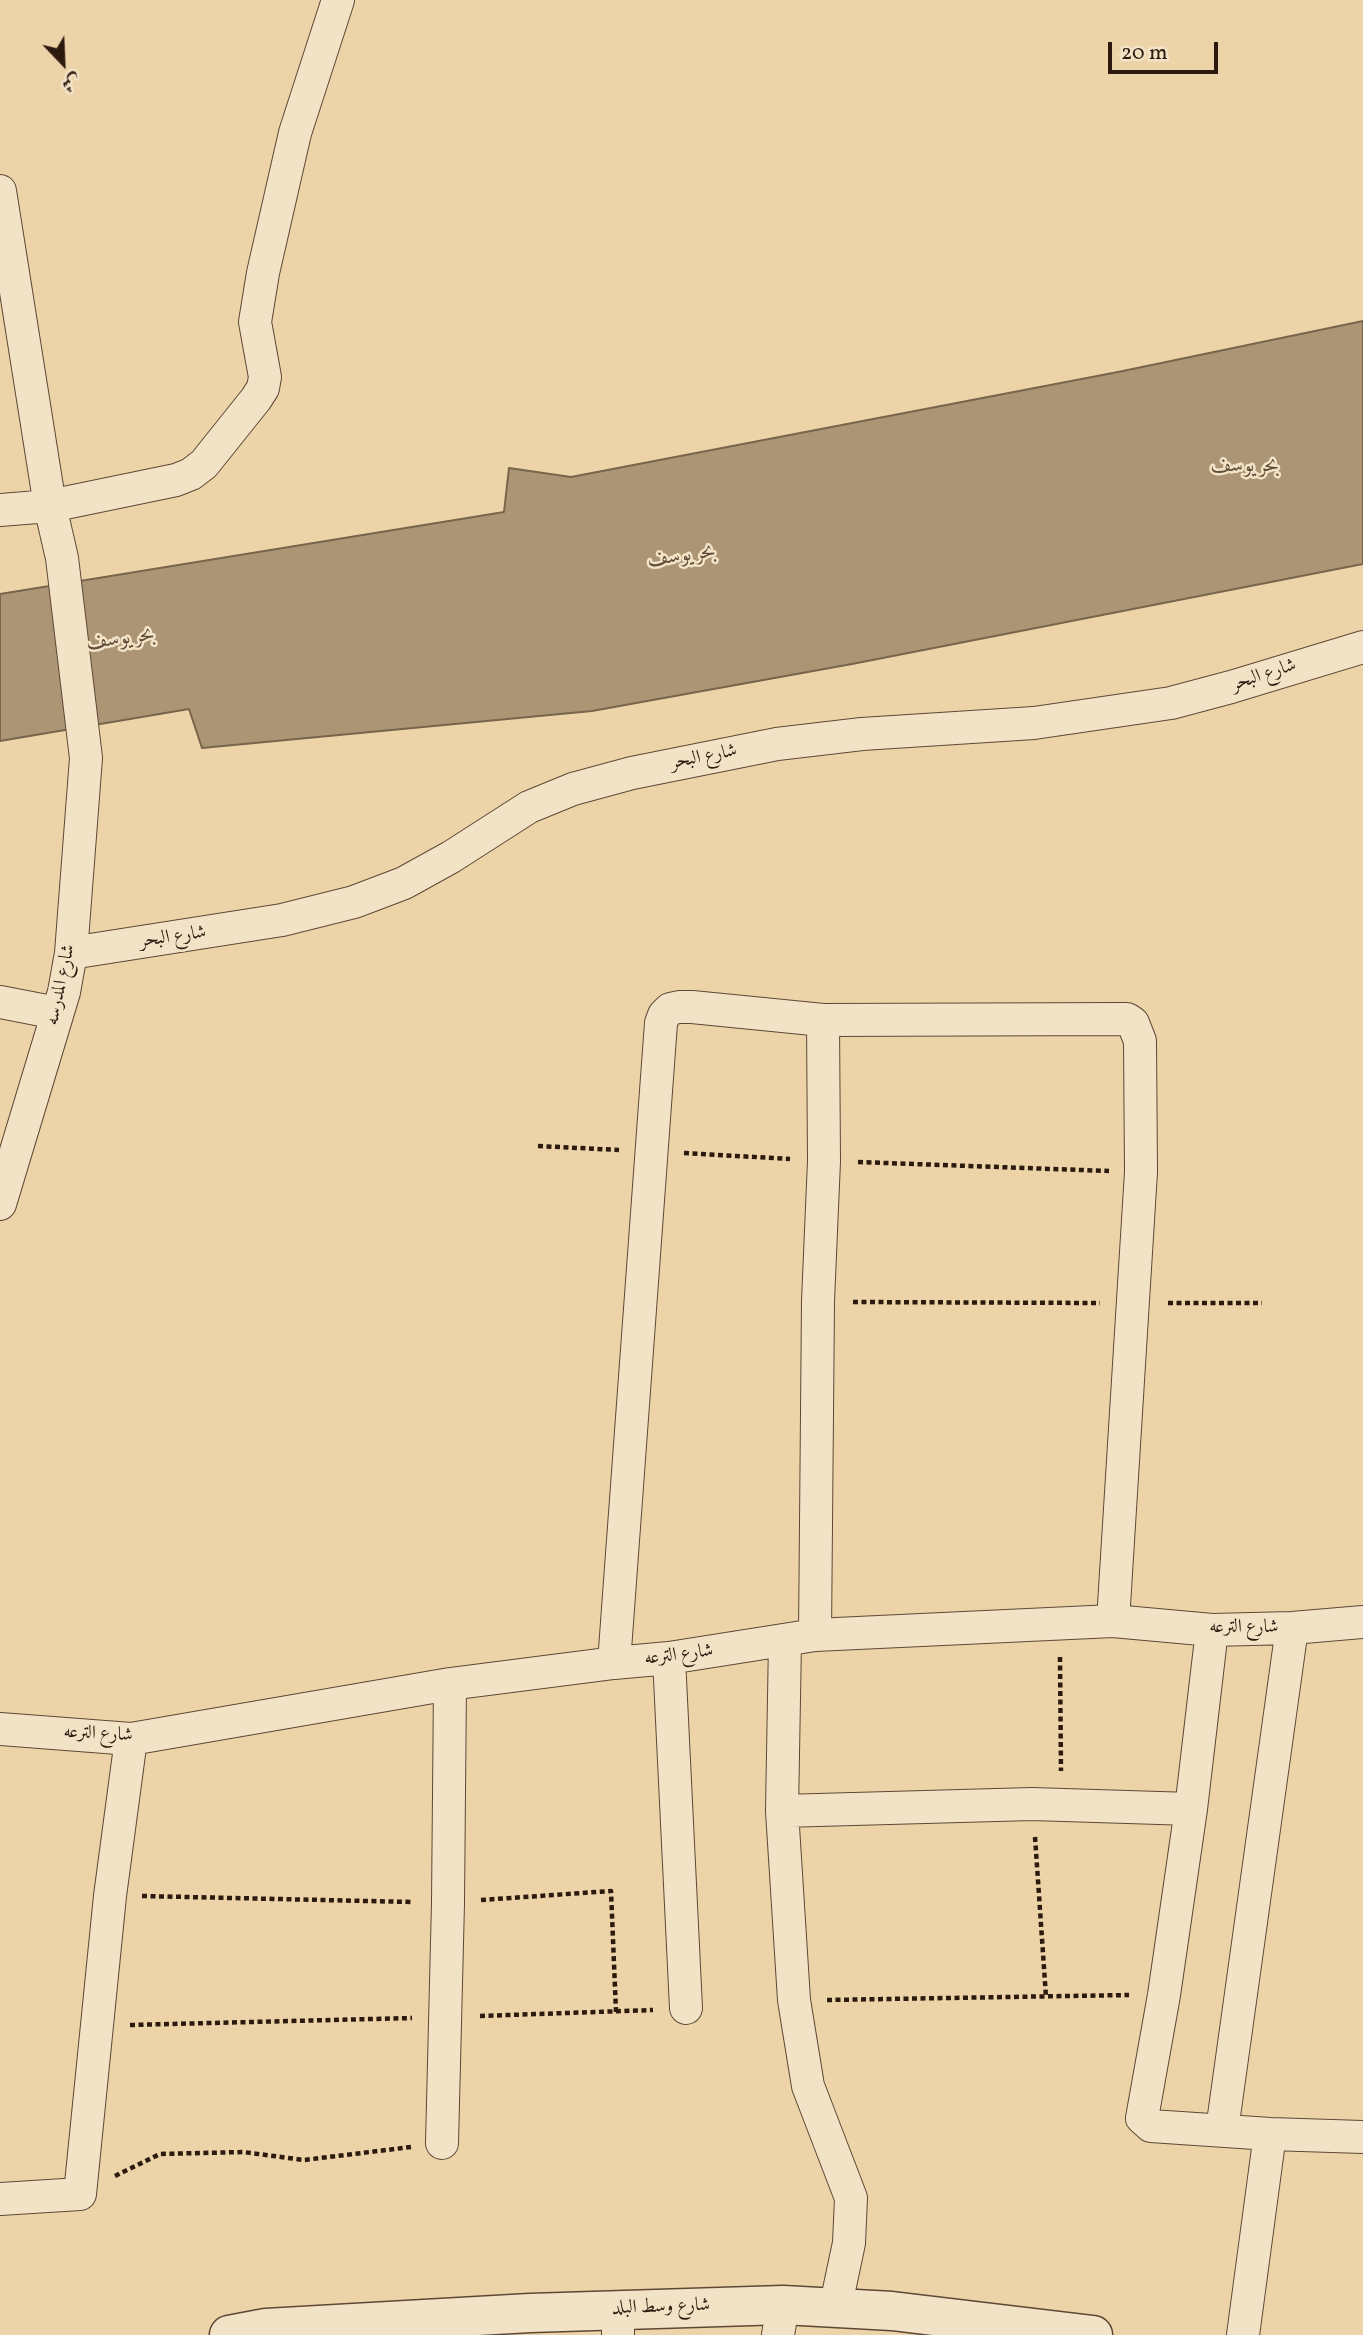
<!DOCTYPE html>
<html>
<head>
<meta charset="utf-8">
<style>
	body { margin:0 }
	#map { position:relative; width:1363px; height:2335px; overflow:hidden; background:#ecd4a8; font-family:Vollkorn,Amiri,serif }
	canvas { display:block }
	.north { position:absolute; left:28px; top:28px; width:70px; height:70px; -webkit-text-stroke:5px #f3e3c6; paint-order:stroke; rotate:157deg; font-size:19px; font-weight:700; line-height:28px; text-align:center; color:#2d1a0f }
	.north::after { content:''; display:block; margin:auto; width:24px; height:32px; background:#2d1a0f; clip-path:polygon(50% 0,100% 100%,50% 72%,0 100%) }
	.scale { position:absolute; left:1108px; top:42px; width:110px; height:32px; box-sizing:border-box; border:4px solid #2d1a0f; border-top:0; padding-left:9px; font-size:21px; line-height:24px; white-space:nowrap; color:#2d1a0f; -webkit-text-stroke:5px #f3e3c6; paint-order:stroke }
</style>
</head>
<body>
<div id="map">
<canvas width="1363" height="2335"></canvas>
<div class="north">ش</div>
<div class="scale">20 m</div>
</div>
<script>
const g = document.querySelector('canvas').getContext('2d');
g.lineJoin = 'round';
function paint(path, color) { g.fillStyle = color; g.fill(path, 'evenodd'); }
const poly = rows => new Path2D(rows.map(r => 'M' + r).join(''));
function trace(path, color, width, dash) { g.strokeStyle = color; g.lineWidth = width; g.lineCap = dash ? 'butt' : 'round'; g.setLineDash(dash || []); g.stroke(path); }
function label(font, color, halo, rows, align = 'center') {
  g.font = font + ' Vollkorn,Amiri,serif'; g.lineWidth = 5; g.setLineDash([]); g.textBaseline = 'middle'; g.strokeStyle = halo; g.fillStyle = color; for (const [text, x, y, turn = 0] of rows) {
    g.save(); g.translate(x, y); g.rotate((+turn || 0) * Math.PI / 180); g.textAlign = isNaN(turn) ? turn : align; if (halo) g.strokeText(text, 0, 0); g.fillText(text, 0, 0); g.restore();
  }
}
const water = poly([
	[1363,321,1363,564,852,664,592,711,202,748,189,709,0,741,0,594,504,512,509,468,571,477,1118,372,1363,321]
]);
const path = poly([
	[538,1146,619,1150],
	[684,1153,790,1159],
	[858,1162,1109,1171],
	[853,1302,1100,1303],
	[1168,1303,1262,1303],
	[1060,1657,1061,1771],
	[1035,1837,1046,1997],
	[142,1896,413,1902],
	[481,1900,611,1891,616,2012],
	[827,2000,1129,1995],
	[480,2016,653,2010],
	[130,2025,412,2018],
	[115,2176,160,2154,243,2152,304,2160,411,2147]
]);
const minor = poly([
	[0,191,50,506,62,558,86,758,71,953,64,992,0,1204],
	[0,510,50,506,176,480,191,474,204,464,256,399,263,388,265,377,255,322,263,273,295,133,338,0],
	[71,953,282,920,354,902,404,883,451,857,529,807,573,789,632,773,777,744,862,734,1034,723,1171,703,1231,687,1363,647],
	[0,1002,57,1013],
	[1212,1630,1191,1809,1164,1995,1142,2118,1151,2126,1270,2134,1363,2137],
	[815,1635,818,1301,824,1161,823,1020],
	[785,1641,782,1811,794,2000,808,2086,851,2198,849,2243,835,2309],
	[669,1658,686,2008],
	[614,1663,661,1023,664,1015,670,1009,679,1007,692,1007,823,1020,1127,1019,1133,1023,1140,1041,1141,1172,1113,1621],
	[0,1729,131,1739,450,1684,614,1663,669,1658,815,1635,1113,1621,1212,1630,1292,1628,1363,1622],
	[782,1811,1032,1804,1191,1809],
	[1222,2130,1292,1628],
	[442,2143,448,1903,450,1684],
	[0,2199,80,2194,110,1896,131,1739],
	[618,2310,618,2335],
	[778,2335,783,2305],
	[1243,2335,1270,2134]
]);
const tertiary = poly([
	[229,2335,266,2328,530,2313,783,2305,892,2311,1093,2335]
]);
const streetNames = [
	["شارع البحر",1264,676,-18],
	["شارع البحر",704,758,-11],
	["شارع البحر",173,938,-8],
	["شارع المدرسه",62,985,-78],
	["شارع الترعه",1244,1629],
	["شارع الترعه",679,1656,-7],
	["شارع الترعه",98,1735,3],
	["شارع وسط البلد",661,2308,-2]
];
const waterNames = [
	["بحر يوسف",1245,467],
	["بحر يوسف",682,557,-8],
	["بحر يوسف",121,640,-8]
];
paint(water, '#ab9574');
trace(water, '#79644c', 2);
trace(minor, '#5d4835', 34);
trace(tertiary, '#5d4835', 41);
trace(path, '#2d1a0f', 4.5, [5, 3.5]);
trace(minor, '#f3e3c6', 32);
trace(tertiary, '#f3e3c6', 38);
label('19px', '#2d1a0f', '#f3e3c6', streetNames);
label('italic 21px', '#5f4b37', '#f3e3c6', waterNames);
</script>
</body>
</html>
